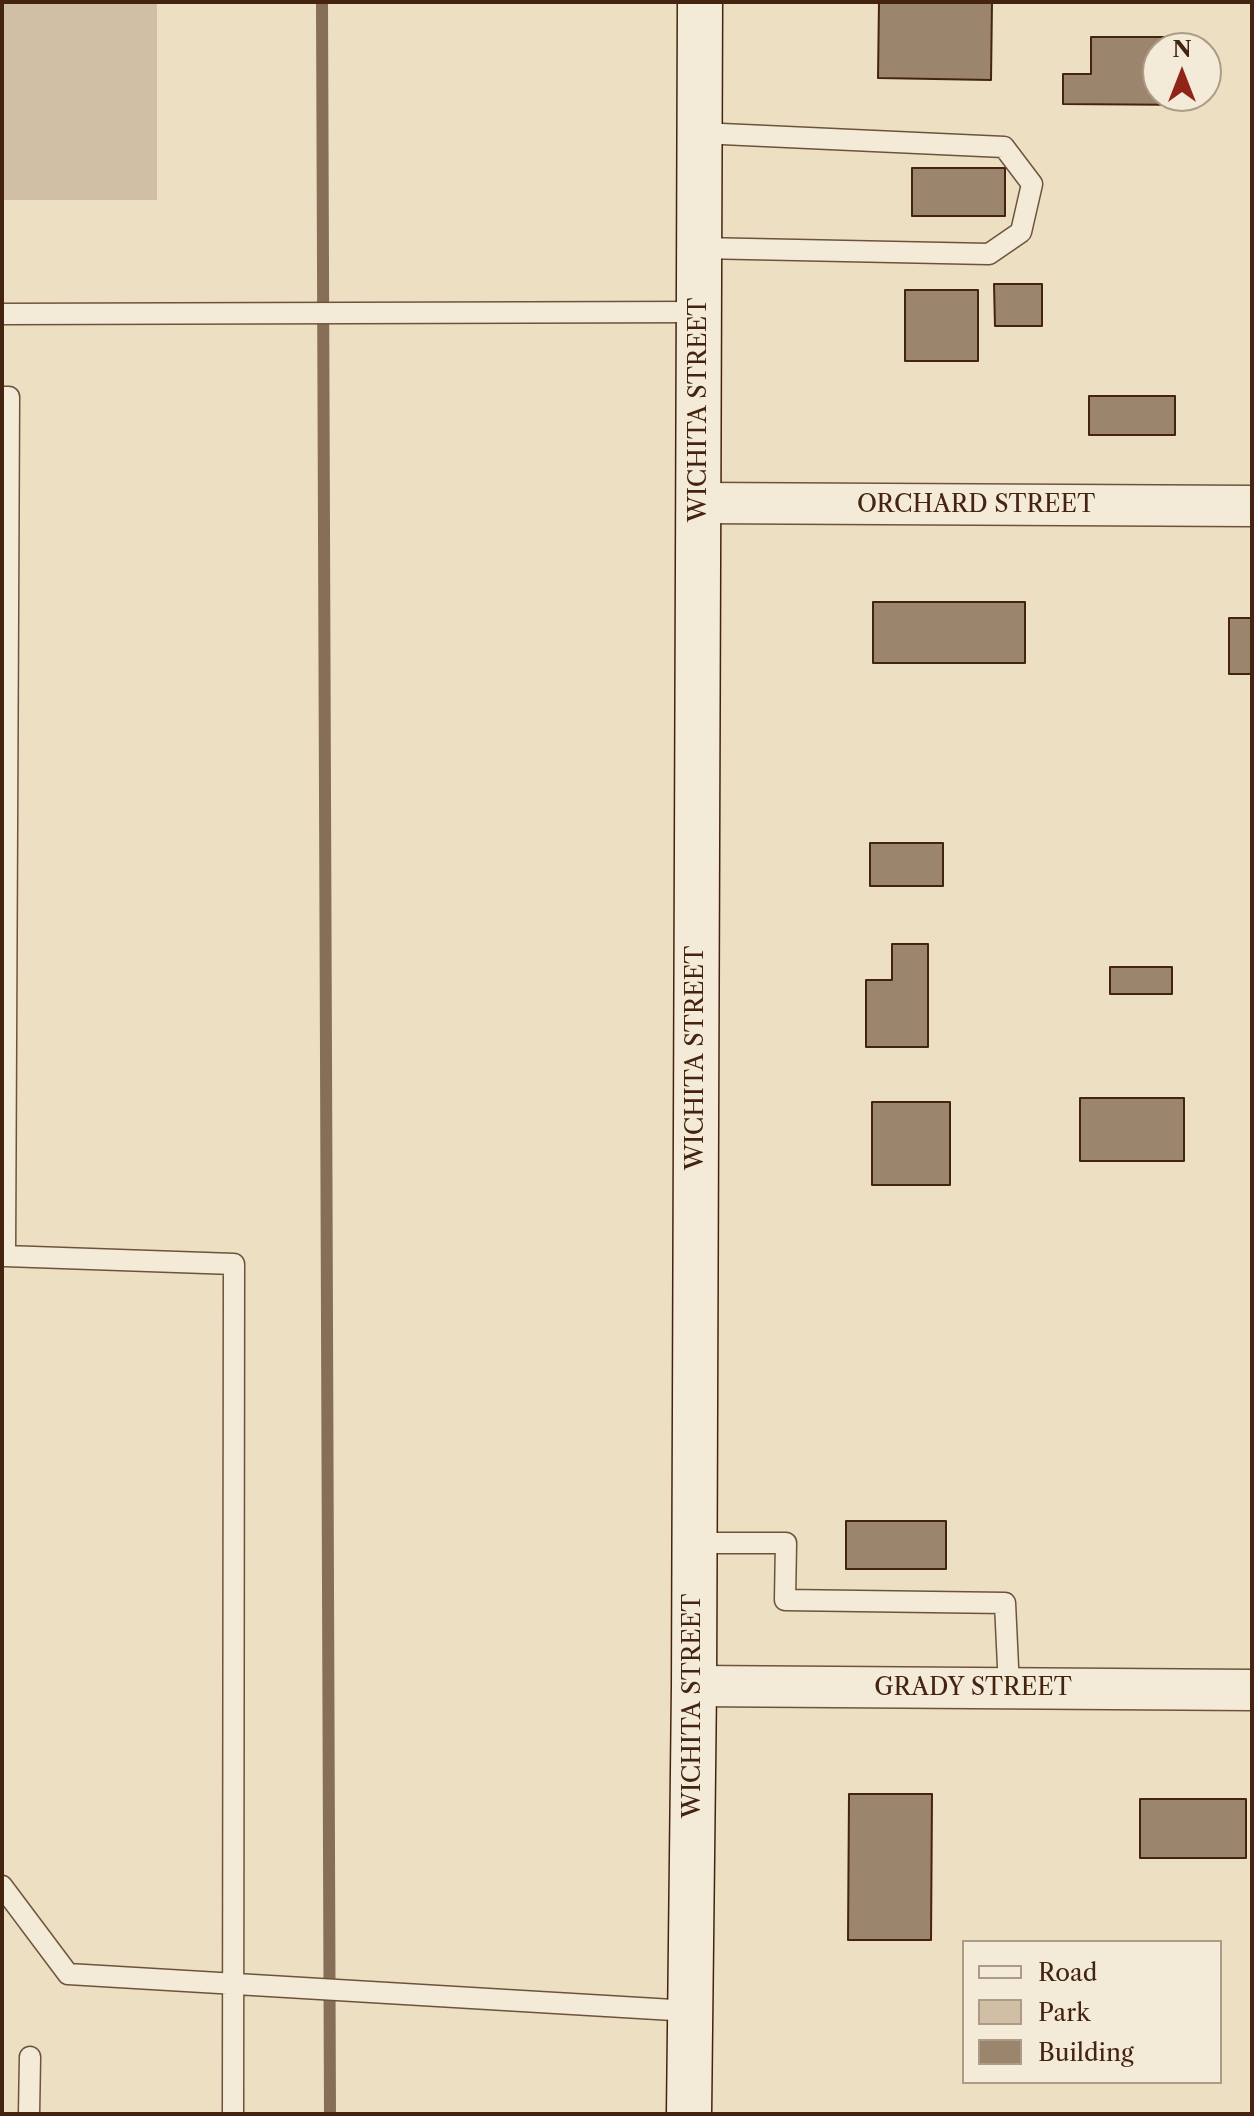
<!DOCTYPE html>
<html>
<head>
<meta charset="utf-8">
<style>
	body { margin:0 }
	#map { position:relative; width:1254px; height:2116px; overflow:hidden; background:#eddfc2; font-family:"Libre Caslon Text",serif }
	canvas { display:block }
	.frame { position:absolute; inset:0; border:4px solid #442410; pointer-events:none }
	.legend { position:absolute; left:962px; top:1940px; width:260px; height:144px; box-sizing:border-box; background:#f3ead7; border:2px solid #ad9b87; margin:0; padding:10px 14px; list-style:none; font-size:24px; color:#442410 }
	.legend li { display:flex; align-items:center; gap:16px; height:40px }
	.legend b { width:40px; border:2px solid #ad9b87 }
	.north { position:absolute; left:1142px; top:32px; width:80px; height:80px; box-sizing:border-box; background:#f3ead7; border:2px solid #ad9b87; border-radius:50%; rotate:0deg; font-size:22px; font-weight:700; line-height:32px; text-align:center; color:#442410 }
	.north::after { content:''; display:block; margin:auto; width:28px; height:36px; background:#8f2418; clip-path:polygon(50% 0,100% 100%,50% 72%,0 100%) }
</style>
</head>
<body>
<div id="map">
<canvas width="1254" height="2116"></canvas>
<div class="frame"></div>
<ul class="legend">
<li><b style="height:10px;background:#f3ead7"></b>Road</li>
<li><b style="height:22px;background:#d0bfa4"></b>Park</li>
<li><b style="height:22px;background:#9c856d"></b>Building</li>
</ul>
<div class="north">N</div>
</div>
<script>
const g = document.querySelector('canvas').getContext('2d');
g.lineJoin = 'round';
function paint(path, color) { g.fillStyle = color; g.fill(path, 'evenodd'); }
const poly = rows => new Path2D(rows.map(r => 'M' + r).join(''));
function trace(path, color, width, dash) { g.strokeStyle = color; g.lineWidth = width; g.lineCap = dash ? 'butt' : 'round'; g.setLineDash(dash || []); g.stroke(path); }
function label(font, color, halo, rows, align = 'center') {
  g.font = font + ' "Libre Caslon Text",serif'; g.lineWidth = 6; g.setLineDash([]); g.textBaseline = 'middle'; g.strokeStyle = halo; g.fillStyle = color; for (const [text, x, y, turn = 0] of rows) {
    g.save(); g.translate(x, y); g.rotate((+turn || 0) * Math.PI / 180); g.textAlign = isNaN(turn) ? turn : align; if (halo) g.strokeText(text, 0, 0); g.fillText(text, 0, 0); g.restore();
  }
}
const green = poly([
	[2,2,157,2,157,200,2,200]
]);
const stream = poly([
	[322,2,330,2114]
]);
const building = poly([
	[879,2,992,2,991,80,878,78,879,2],
	[1091,37,1194,37,1194,48,1158,48,1158,96,1194,96,1194,105,1063,104,1063,74,1091,74,1091,37],
	[912,168,1005,168,1005,216,912,216,912,168],
	[994,284,1042,284,1042,326,995,326,994,284],
	[905,290,978,290,978,361,905,361,905,290],
	[1089,396,1175,396,1175,435,1089,435,1089,396],
	[873,602,1025,602,1025,663,873,663,873,602],
	[1229,618,1252,618,1252,674,1229,674,1229,618],
	[870,843,943,843,943,886,870,886,870,843],
	[892,944,928,944,928,1047,866,1047,866,980,892,980,892,944],
	[1110,967,1172,967,1172,994,1110,994,1110,967],
	[1080,1098,1184,1098,1184,1161,1080,1161,1080,1098],
	[872,1102,950,1102,950,1185,872,1185,872,1102],
	[846,1521,946,1521,946,1569,846,1569,846,1521],
	[849,1794,932,1794,931,1940,848,1940,849,1794],
	[1140,1799,1246,1799,1246,1858,1140,1858,1140,1799]
]);
const service = poly([
	[700,133,1004,147,1032,184,1021,232,989,254,700,248],
	[2,314,699,312],
	[2,397,9,397,5,1256,234,1264,233,2114],
	[694,1543,786,1543,785,1600,1005,1603,1009,1688],
	[2,1886,68,1974,690,2011],
	[29,2114,30,2057]
]);
const minor = poly([
	[699,503,1252,506],
	[694,1686,1252,1690]
]);
const secondary = poly([
	[689,2114,694,1686,700,2]
]);
const streetNames = [
	["WICHITA STREET",699,410,-90],
	["ORCHARD STREET",976,505],
	["WICHITA STREET",696,1058,-90],
	["GRADY STREET",973,1688],
	["WICHITA STREET",693,1706,-90]
];
paint(green, '#d0bfa4');
trace(stream, '#876e56', 12);
paint(building, '#9c856d');
trace(building, '#442410', 2);
trace(service, '#6e533c', 23);
trace(minor, '#6e533c', 43);
trace(secondary, '#442410', 47);
trace(service, '#f3ead7', 20);
trace(minor, '#f3ead7', 40);
trace(secondary, '#f3ead7', 44);
label('24px', '#442410', '#f3ead7', streetNames);
</script>
</body>
</html>
